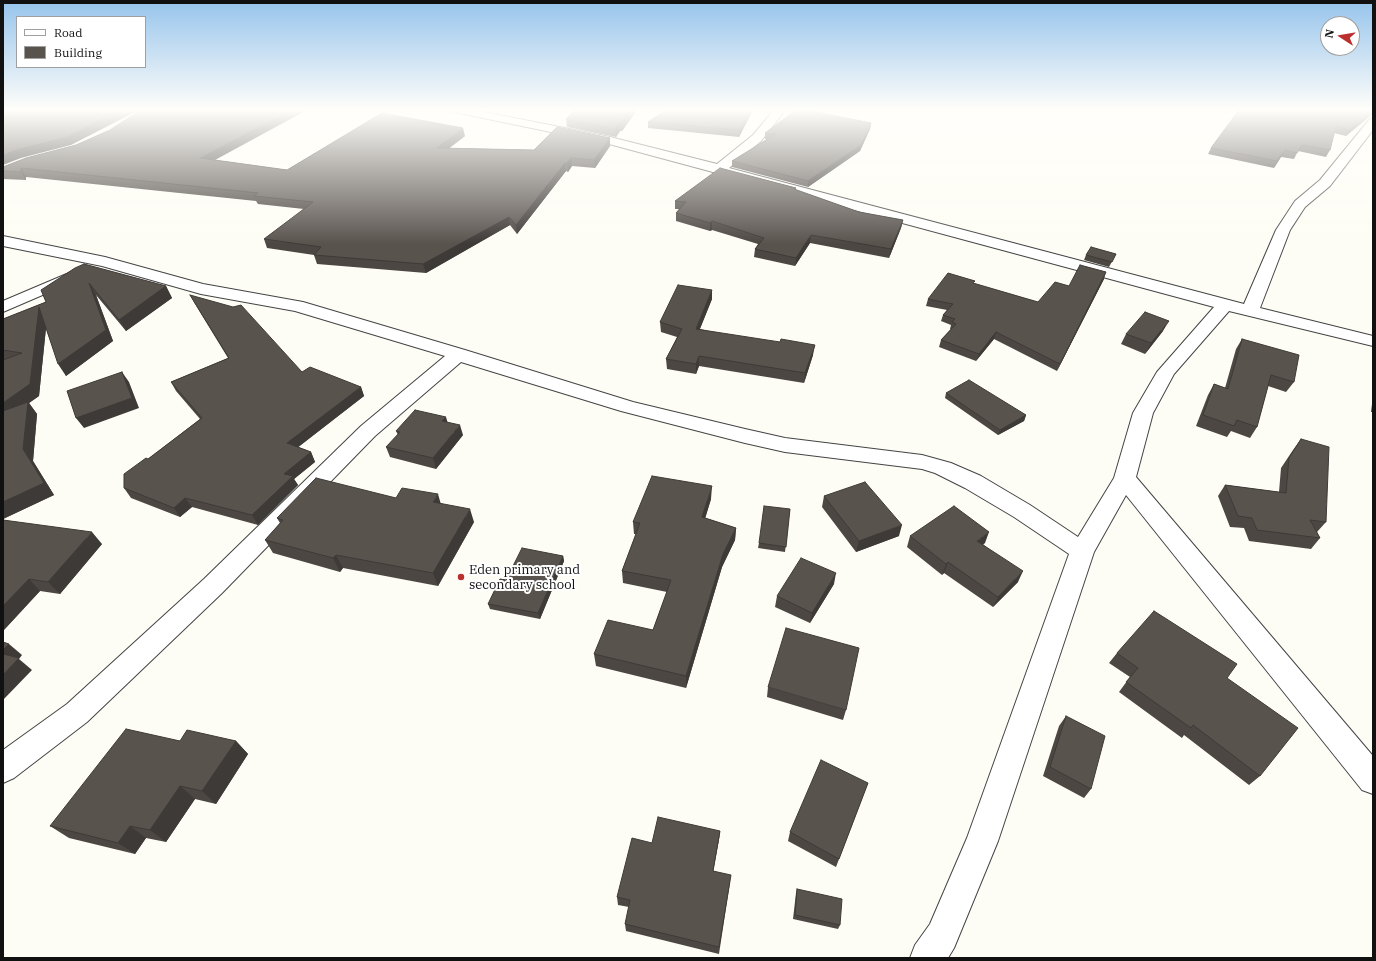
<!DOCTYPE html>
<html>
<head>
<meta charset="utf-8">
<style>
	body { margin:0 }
	#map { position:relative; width:1376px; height:961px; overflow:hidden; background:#fefdf5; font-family:"IBM Plex Serif",serif }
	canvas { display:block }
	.frame { position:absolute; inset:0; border:4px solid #111; pointer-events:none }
	.legend { position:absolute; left:16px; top:16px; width:130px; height:52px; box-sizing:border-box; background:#fff; border:1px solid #a0a0a0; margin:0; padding:5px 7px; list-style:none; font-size:12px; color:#111 }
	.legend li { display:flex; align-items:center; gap:8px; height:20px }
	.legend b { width:20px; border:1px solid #a0a0a0 }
	.north { position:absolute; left:1320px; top:16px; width:40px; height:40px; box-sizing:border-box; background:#fff; border:1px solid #a0a0a0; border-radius:50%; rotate:282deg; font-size:11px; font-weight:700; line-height:16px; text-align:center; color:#111 }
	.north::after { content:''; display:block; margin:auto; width:14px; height:18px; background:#bb302f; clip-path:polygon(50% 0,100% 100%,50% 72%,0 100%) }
</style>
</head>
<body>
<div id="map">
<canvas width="1376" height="961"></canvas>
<div class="frame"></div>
<ul class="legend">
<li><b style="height:5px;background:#fff"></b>Road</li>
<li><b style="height:11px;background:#59534e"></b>Building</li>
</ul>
<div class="north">N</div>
</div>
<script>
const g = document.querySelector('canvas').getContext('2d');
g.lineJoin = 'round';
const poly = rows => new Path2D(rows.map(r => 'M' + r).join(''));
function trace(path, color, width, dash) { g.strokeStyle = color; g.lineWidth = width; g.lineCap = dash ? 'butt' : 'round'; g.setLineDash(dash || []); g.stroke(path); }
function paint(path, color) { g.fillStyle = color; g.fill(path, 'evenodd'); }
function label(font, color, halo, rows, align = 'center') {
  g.font = font + ' "IBM Plex Serif",serif'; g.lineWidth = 4; g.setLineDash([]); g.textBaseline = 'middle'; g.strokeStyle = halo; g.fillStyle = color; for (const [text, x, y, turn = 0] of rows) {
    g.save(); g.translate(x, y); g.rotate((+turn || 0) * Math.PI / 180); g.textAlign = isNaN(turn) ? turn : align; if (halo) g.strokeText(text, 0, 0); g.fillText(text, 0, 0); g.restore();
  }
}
const street = poly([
	[453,110,474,110,610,137,717,164,753,135,774,110,784,110,780,117,761,141,729,168,1244,304,1276,230,1295,201,1320,180,1369,120,1373,118,1373,130,1330,186,1305,207,1290,230,1260,308,1373,336,1373,346,1229,311,1174,374,1153,413,1136,477,1373,756,1373,794,1362,790,1126,495,1094,552,998,841,954,948,948,958,910,958,915,945,930,924,967,838,1069,554,1014,517,965,488,935,473,922,469,785,452,745,443,621,411,461,362,375,436,222,593,87,722,14,778,3,783,3,750,67,704,204,579,361,426,445,356,295,311,201,294,102,266,3,246,3,236,105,257,203,284,303,302,465,350,633,402,745,429,785,438,922,455,951,463,981,476,1030,505,1078,537,1114,478,1133,413,1157,372,1214,307,609,144,459,113,455,112,453,110],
	[69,273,75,275,77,278,75,281,3,312,3,301,69,273]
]);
const wall = poly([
	[637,110,622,131,620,131,616,137,567,127,566,119],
	[666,110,753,110,739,137,648,128,648,122],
	[1373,110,1346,136,1334,133,1330,150,1326,157,1298,151,1294,159,1281,157,1274,168,1208,154,1211,148],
	[871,123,870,129,860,151,808,187,732,167,732,161,767,139,765,139,765,133],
	[465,136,449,148,534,150,610,138,610,146,595,168,572,166,568,172,566,171,517,234,510,225,426,273,317,264,314,255,267,248,264,239,304,209,258,204,256,201,26,177,26,180,3,179,3,167,215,160,287,170],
	[796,190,859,212,903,220,901,228,889,258,810,243,795,266,754,257,755,249,758,244,712,230,710,231,676,221,676,213,679,209,675,209,675,201],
	[1116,254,1109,267,1084,260,1086,255],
	[75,268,166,286,172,298,126,331,96,295,113,341,66,376,46,328,39,396,29,403,37,414,33,461,54,495,3,519,4,360,3,360,3,319,46,302],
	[1104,279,1057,371,994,339,976,361,939,347,941,340,951,329,950,329,951,325,941,321,943,315,947,310,926,306,928,299,974,284,1038,302,1069,286],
	[712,290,712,299,700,329,813,355,804,383,699,366,696,374,667,369,666,359,677,337,661,332,660,322],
	[190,295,302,372,361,387,364,396,298,447,311,452,315,462,294,479,298,485,258,525,192,507,180,517,131,498,124,488,148,459,200,419,176,391,171,382,228,358,195,304],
	[1163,331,1145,354,1121,344,1126,334],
	[1242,339,1294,382,1286,392,1268,386,1257,427,1250,438,1231,431,1227,437,1196,426,1208,395,1214,384,1225,388,1236,349],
	[946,393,1026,415,1024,421,998,435,945,398],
	[1373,396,1373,412,1371,412],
	[396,431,463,435,436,469,390,457,386,447,398,435],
	[1301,439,1326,522,1317,532,1320,538,1311,549,1249,541,1244,528,1230,527,1218,496,1225,485,1279,492,1281,468,1293,450],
	[824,496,899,536,856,552,822,507],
	[396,498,441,503,474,522,438,586,343,568,340,572,273,553,265,540,280,523,277,518],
	[711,499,705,518,736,528,735,540,722,567,686,688,596,666,594,654,653,630,667,592,623,583,622,571,636,534,634,534,633,522],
	[790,509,785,552,758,548,759,543],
	[3,520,102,544,60,594,40,591,3,631],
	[910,536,985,543,983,544,1018,582,993,607,944,573,942,575,907,547],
	[563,556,564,561,540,619,490,609,488,604],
	[834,584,810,623,775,607,777,596],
	[1117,653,1227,678,1260,776,1249,785,1184,735,1182,738,1119,692,1130,677,1109,663],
	[768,687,846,710,843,720,767,697],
	[1066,716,1091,789,1084,798,1043,776,1059,726],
	[180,741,236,741,248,754,216,804,195,799,166,842,146,838,135,854,69,838,50,826],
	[868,783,836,867,788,841,790,832],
	[720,831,719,839,713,871,730,882,719,954,626,931,625,924,629,907,618,905,617,897,652,843],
	[797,889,840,925,838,929,793,919,796,893]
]);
const shadedWall = poly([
	[120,110,139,110,71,145,21,158,3,165,3,155],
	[291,110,307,110,204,166,200,158],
	[631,110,637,110,622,131,621,122],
	[750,110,753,110,739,137,740,130],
	[1373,111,1373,114,1346,136,1349,130],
	[619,122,620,131,616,137,615,129],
	[871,123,870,129,860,151,808,187,808,181],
	[463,128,465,136,439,156,437,148],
	[610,138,610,146,595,168,594,160],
	[1285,150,1281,157,1274,168,1277,161],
	[571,158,572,166,568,172,567,163],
	[565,163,566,171,517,234,516,225],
	[21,168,26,177,26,180,21,172],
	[509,217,510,225,426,273,423,264],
	[903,220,901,228,889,258,891,249],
	[712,221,712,230,710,231,710,223],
	[811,235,810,243,795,266,796,258],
	[1106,272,1104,279,1057,371,1060,364],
	[89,283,96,295,113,341,66,376,58,364],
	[166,286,172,298,126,331,119,320],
	[712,290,712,299,696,338,696,329],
	[39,307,47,318,39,396,29,403,37,414,33,461,54,495,3,519,3,403],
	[1169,321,1163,331,1145,354,1151,343],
	[996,332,994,339,976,361,979,354],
	[815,345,813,355,804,383,805,373],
	[699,356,699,366,696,374,696,364],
	[122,372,129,382,139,408,84,428,76,418],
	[361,387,364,396,292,452,287,443],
	[1026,415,1024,421,998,435,1000,430],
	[446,417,449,427,442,421],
	[460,425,463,435,436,469,433,458],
	[311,452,315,462,294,479,298,485,258,525,252,515,284,474],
	[712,486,711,499,702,529,702,517],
	[438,494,442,508,433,502],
	[185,498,192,507,180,517,174,508],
	[470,509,474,522,438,586,433,573],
	[902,525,899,536,856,552,859,541],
	[736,528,735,540,722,567,686,688,686,676,723,554],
	[92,532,102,544,60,594,48,582],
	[989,532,985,543,973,551,977,541],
	[336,555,343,568,340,572,333,558],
	[563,556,564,561,540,619,538,613],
	[948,562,944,573,942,575,946,564],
	[1023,571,1018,582,993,607,998,597],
	[836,573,834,584,810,623,812,613],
	[29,579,40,591,3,631,3,606],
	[9,644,22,655,19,659,32,670,3,700,3,650],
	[236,741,248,754,216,804,202,791],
	[180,786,195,799,166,842,150,830],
	[130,826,146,838,135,854,118,843],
	[720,831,719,839,712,878,713,871]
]);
const building = poly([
	[3,110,120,110,67,137,16,150,3,155,3,110],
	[141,110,291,110,200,158,287,170,382,113,463,128,437,148,534,150,557,127,610,138,594,160,571,158,567,163,565,163,516,225,509,217,423,264,314,255,321,247,264,239,313,202,254,196,258,193,21,168,21,172,3,171,3,167,26,158,76,145,110,130,141,110],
	[575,110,631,110,621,122,619,122,615,129,566,119,575,110],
	[666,110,750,110,740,130,648,122,666,110],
	[796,110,806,110,871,123,861,145,808,181,732,161,776,134,765,133,796,110],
	[1239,110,1373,110,1373,111,1349,130,1336,126,1330,150,1302,145,1297,153,1285,150,1277,161,1211,148,1239,110],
	[720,168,796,188,794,189,859,212,903,220,891,249,811,235,796,258,755,249,764,238,712,221,710,223,676,213,686,202,675,201,720,168],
	[1091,247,1116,254,1112,262,1086,255,1091,247],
	[84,264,166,286,119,320,89,283,106,330,58,364,39,307,30,384,3,403,3,360,22,353,3,350,3,319,46,302,41,290,75,268,84,264],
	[1080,265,1106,272,1060,364,996,332,979,354,941,340,956,324,952,322,955,319,943,315,953,304,928,299,948,273,975,281,973,283,1038,302,1055,282,1069,286,1080,265],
	[678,285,712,290,696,329,780,342,781,339,815,345,805,373,699,356,696,364,666,359,682,329,660,322,678,285],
	[190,295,233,307,241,305,302,372,310,367,361,387,287,443,311,452,284,474,293,476,252,515,185,498,174,508,124,488,124,474,146,458,148,459,202,418,171,382,229,358,190,295],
	[1145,312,1169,321,1151,343,1126,334,1145,312],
	[1242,339,1299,355,1294,382,1271,375,1257,427,1237,420,1234,426,1203,415,1214,384,1228,389,1242,339],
	[122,372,132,398,76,418,67,391,122,372],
	[969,380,1026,415,1000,430,946,393,969,380],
	[28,402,23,449,44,483,3,502,3,411,28,402],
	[415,410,446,417,442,421,460,425,433,458,386,447,400,432,396,431,415,410],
	[1301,439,1329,447,1326,522,1310,520,1320,538,1257,530,1252,518,1238,516,1225,485,1286,493,1289,458,1301,439],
	[652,476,712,486,702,517,736,528,723,554,686,676,594,654,608,620,653,630,671,580,622,571,640,523,633,522,652,476],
	[316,478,396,498,402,488,438,494,433,502,470,509,433,573,336,555,333,558,265,540,283,520,277,518,316,478],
	[865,482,902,525,859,541,824,496,865,482],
	[764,506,790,509,786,547,759,543,764,506],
	[954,506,989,532,977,541,1023,571,998,597,948,562,946,564,910,536,954,506],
	[3,520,92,532,48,582,29,579,3,606,3,520],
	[522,548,563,556,538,613,488,604,500,579,506,580,522,548],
	[801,558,836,573,812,613,777,596,801,558],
	[1154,611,1237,664,1227,678,1298,728,1260,776,1193,725,1191,728,1126,682,1138,668,1117,653,1154,611],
	[786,628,859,648,846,710,768,687,786,628],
	[3,642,9,644,3,650,3,642],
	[3,654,19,658,3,675,3,654],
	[1066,716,1105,736,1091,789,1050,767,1066,716],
	[126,729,180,741,187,730,236,741,202,791,180,786,150,830,130,826,118,843,50,826,126,729],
	[821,760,868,783,839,859,790,832,821,760],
	[658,817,720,831,713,871,731,875,719,947,625,924,630,900,617,897,632,838,652,843,658,817],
	[797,889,842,899,840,925,795,915,797,889]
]);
const markers = [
	[461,577,4,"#bb302f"]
];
const poiNames = [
	["Eden primary and",469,570],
	["secondary school",469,585]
];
trace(street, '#444', 2);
paint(street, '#fff');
paint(wall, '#4d4743');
paint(shadedWall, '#3e3a37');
paint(building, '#59534e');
trace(building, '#3e3a37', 1);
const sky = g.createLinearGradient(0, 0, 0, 244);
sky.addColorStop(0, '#96c4ec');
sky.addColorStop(0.45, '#fffefa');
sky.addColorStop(1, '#fffefa00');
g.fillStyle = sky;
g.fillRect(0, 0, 1376, 244);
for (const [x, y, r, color] of markers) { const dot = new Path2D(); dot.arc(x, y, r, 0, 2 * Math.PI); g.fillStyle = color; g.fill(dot); trace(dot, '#fff', 1.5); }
label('13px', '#111', '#fff', poiNames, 'left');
</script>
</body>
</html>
